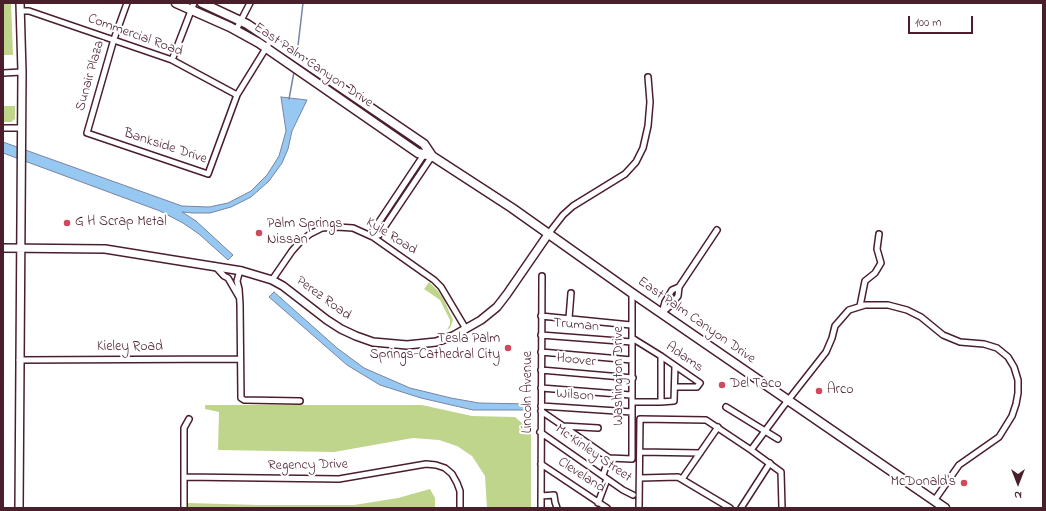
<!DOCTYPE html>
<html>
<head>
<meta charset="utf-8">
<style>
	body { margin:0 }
	#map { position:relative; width:1046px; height:511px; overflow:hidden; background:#fff; font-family:"Indie Flower",sans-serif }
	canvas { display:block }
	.frame { position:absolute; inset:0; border:4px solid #4a1f2b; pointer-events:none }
	.north { position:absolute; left:998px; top:463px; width:40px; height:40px; -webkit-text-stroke:3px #fff; paint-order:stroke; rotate:180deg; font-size:11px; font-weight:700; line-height:16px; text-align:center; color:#4a1f2b }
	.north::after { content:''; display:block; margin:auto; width:14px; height:18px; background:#4a1f2b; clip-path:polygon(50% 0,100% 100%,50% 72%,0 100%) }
	.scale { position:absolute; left:908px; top:16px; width:65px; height:18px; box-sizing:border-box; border:2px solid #4a1f2b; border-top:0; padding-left:5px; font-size:12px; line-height:14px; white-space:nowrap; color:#4a1f2b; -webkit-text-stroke:3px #fff; paint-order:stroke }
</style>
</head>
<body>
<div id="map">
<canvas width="1046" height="511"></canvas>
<div class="frame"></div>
<div class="north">N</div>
<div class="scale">100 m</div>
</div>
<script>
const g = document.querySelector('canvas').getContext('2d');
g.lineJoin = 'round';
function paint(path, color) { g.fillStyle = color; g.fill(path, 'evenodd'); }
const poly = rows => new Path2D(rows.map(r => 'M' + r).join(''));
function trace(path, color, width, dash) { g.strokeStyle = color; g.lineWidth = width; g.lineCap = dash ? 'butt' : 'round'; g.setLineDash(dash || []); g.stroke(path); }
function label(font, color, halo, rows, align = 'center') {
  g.font = font + ' "Indie Flower",sans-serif'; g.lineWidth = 4; g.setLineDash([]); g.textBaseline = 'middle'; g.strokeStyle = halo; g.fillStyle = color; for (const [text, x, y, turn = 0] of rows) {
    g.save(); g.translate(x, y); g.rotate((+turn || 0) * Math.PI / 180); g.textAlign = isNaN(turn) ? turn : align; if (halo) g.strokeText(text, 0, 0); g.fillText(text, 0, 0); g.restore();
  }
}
const green = poly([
	[3,3,11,3,13,55,3,55],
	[3,106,15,106,15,119,11,122,3,122],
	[429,282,438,291,444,300,453,320,450,328,447,330,450,324,450,320,440,300,424,289,422,292],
	[205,405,422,405,472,416,515,417,531,431,531,508,487,508,485,476,472,456,457,446,439,440,413,438,334,452,218,450,219,412,205,409],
	[430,489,435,498,435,508,188,508,188,503,260,505,354,505,398,498]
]);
const water = poly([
	[281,97,307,100,292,131,288,149,282,163,269,181,251,197,231,207,210,213,193,213,182,212,196,221,233,255,228,260,199,234,183,223,160,211,3,153,3,142,182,206,209,207,228,203,251,191,267,175,279,156,286,131,281,97],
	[274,292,337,348,364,368,410,388,451,398,479,403,530,404,530,410,473,410,421,398,380,385,347,365,269,297,274,292]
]);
const stream = poly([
	[297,54,303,3],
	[289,99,294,72]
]);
const street = poly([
	[127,3,114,39,87,133,208,174,237,95,271,40],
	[20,11,29,11,172,60,237,95],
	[236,30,250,3],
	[172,60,194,3],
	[3,73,22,72],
	[3,128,22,128],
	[425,153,373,231,373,237,379,235,432,156],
	[549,233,563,215,573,206,625,174,636,162,643,148,648,126,650,102,648,77],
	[215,266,224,276,228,278,239,297],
	[240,270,237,281,239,289,240,304,241,398,244,400,300,401],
	[272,280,292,251,300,242,310,234,322,228,337,227,353,228,373,237,434,280,441,287,466,329],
	[860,306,865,281,875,273,881,263,877,249,879,234],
	[662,313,671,305,678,296,679,287,717,230],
	[662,313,665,302,672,290,679,287],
	[541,316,631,325],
	[569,318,571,293],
	[541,335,632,342],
	[632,338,661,356,700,383,697,387,675,387],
	[541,352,632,360],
	[19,360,240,359],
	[541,370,633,378],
	[541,388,631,395],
	[632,402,661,402,661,356],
	[661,402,674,401,675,366],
	[541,406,632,412],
	[726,407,778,439],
	[541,411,563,426,598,428],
	[563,426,609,458,632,459,632,293],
	[540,432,623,490,633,495],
	[751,450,782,408,826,352,832,338,835,326,849,310,865,305,888,305,907,310,921,317,943,335,960,342,984,344,997,348,1008,357,1014,367,1018,380,1018,393,1016,404,1012,416,999,437,959,465,934,501],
	[640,452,700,453],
	[541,464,607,508],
	[603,475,609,458],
	[184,477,339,479,426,464,436,465,445,468,452,474,457,483,460,491,460,508],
	[640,478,678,477,730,508],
	[682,479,718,427],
	[541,496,554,495,555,502,557,508],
	[598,503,607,479],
	[184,508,184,428,189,419],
	[541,508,542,276],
	[639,508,640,419,706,420,751,450,781,472,782,508],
	[741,508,770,463]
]);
const secondary = poly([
	[3,248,105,249,242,271,272,280,283,286,327,320,341,329,356,336,373,342,407,345,436,342,453,336,481,320,497,307,507,294,549,233],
	[19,508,22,72,20,3]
]);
const primary = poly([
	[176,3,230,27,259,43,418,153,432,156,512,208,632,293,945,508],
	[202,3,247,24,271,40,424,144,432,156]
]);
const markers = [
	[67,223,4,"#d1495b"],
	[259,233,4,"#d1495b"],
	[508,348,4,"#d1495b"],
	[722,385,4,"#d1495b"],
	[819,391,4,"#d1495b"],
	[964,483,4,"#d1495b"]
];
const streetNames = [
	["Commercial Road",135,36,20],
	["East Palm Canyon Drive",313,66,34],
	["Sunair Plaza",91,76,-74],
	["Bankside Drive",165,147,18],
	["Kyle Road",391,237,32],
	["Perez Road",323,299,36],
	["East Palm Canyon Drive",696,321,35],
	["Truman",576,326,5],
	["Kieley Road",130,348],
	["Adams",684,358,35],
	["Hoover",576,361,6],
	["Washington Drive",620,376,-90],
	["Lincoln Avenue",529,392,-90],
	["Wilson",575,396,4],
	["Mc Kinley Street",593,454,35],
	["Regency Drive",308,466,-1],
	["Cleveland",581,476,33]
];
const poiNames = [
	["G H Scrap Metal",75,223],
	["Palm Springs",267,225],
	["Nissan",267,241],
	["Tesla Palm",500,340,"right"],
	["Springs-Cathedral City",500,356,"right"],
	["Del Taco",730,385],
	["Arco",827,391],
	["McDonald's",956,483,"right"]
];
paint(green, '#bfd58c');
paint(water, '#96c8f2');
trace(water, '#7884a2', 1);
trace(stream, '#7884a2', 1.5);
trace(street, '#4a1f2b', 8);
trace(secondary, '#4a1f2b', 10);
trace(primary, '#4a1f2b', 11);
trace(street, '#fff', 5);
trace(secondary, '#fff', 7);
trace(primary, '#fff', 8);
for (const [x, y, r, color] of markers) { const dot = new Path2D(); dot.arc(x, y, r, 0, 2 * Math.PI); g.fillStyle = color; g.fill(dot); trace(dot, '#fff', 1.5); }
label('14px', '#4a1f2b', '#fff', streetNames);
label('14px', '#4a1f2b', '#fff', poiNames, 'left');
</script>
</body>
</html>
